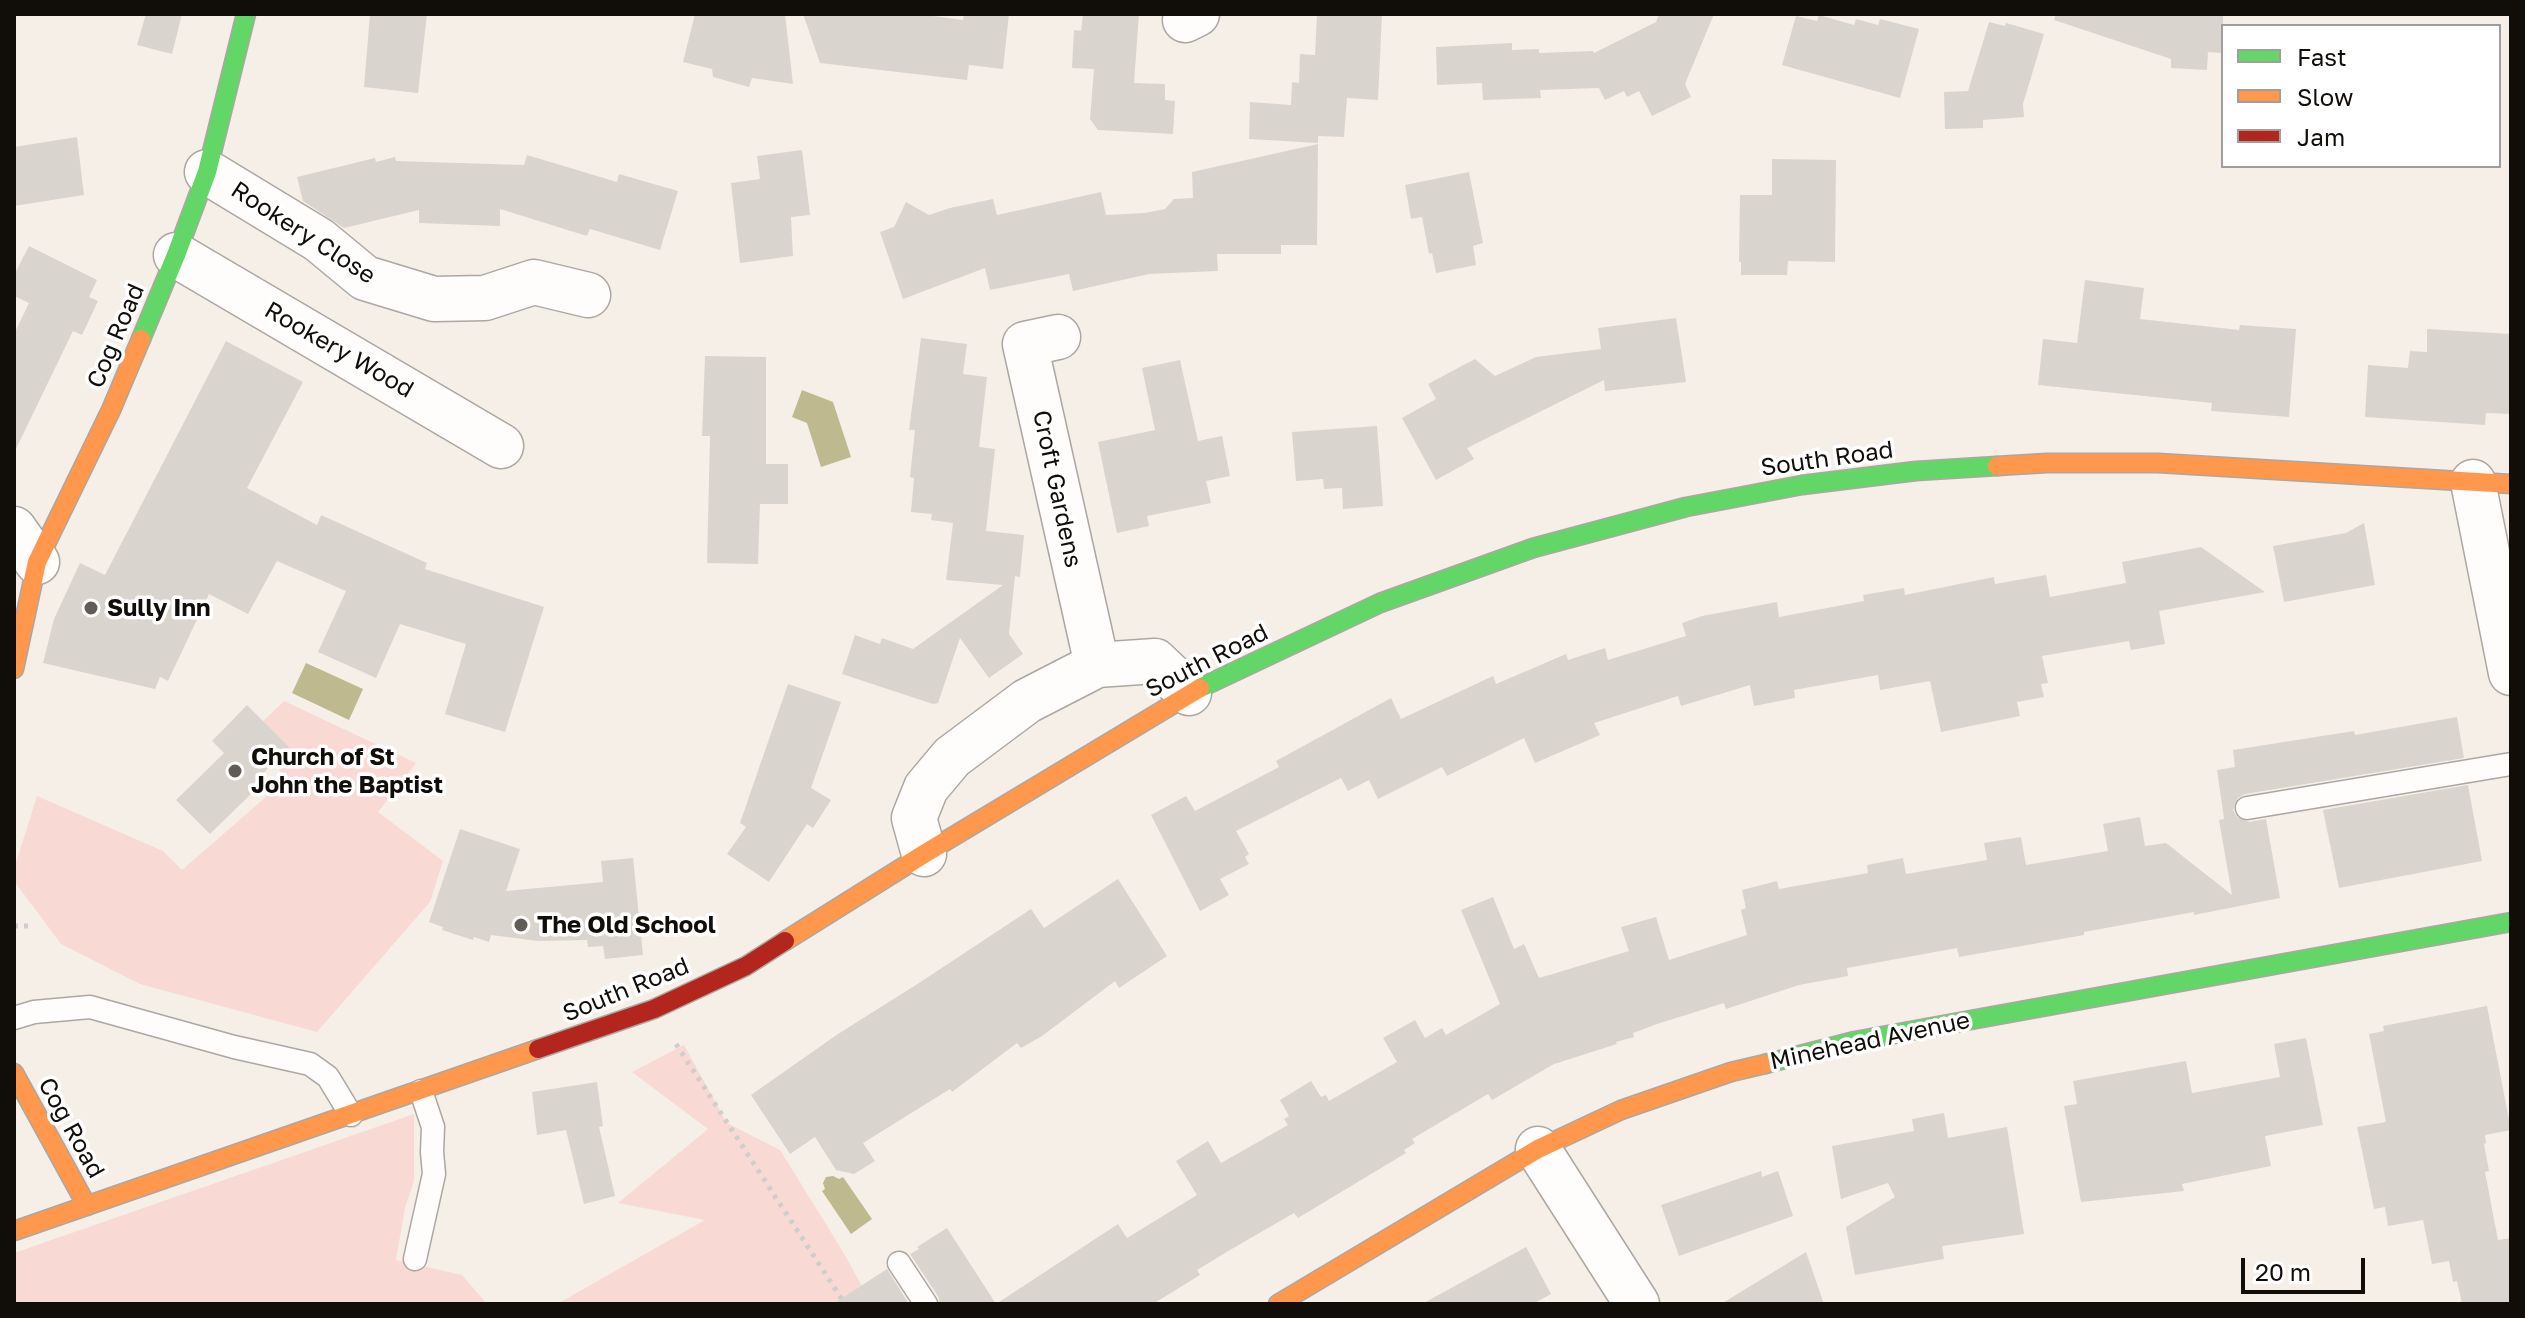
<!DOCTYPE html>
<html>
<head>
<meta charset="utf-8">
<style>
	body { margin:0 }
	#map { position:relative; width:2525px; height:1318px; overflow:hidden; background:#f6efe8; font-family:"Golos Text",sans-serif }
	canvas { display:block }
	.frame { position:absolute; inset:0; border:16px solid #110d09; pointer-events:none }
	.legend { position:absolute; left:2221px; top:24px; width:280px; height:144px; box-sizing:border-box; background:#fff; border:2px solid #a09e9d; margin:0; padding:10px 14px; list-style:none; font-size:24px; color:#110d09 }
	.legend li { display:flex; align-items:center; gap:16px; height:40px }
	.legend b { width:40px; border:2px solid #a09e9d }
	.scale { position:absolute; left:2241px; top:1258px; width:124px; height:36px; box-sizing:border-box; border:4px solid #110d09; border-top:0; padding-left:10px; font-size:24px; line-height:28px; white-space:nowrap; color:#110d09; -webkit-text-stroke:6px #fff; paint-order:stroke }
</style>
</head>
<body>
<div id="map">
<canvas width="2525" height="1318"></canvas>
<div class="frame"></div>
<ul class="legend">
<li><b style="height:10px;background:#63d668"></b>Fast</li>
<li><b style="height:10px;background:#ff974d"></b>Slow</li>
<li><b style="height:10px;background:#b3261e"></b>Jam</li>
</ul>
<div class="scale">20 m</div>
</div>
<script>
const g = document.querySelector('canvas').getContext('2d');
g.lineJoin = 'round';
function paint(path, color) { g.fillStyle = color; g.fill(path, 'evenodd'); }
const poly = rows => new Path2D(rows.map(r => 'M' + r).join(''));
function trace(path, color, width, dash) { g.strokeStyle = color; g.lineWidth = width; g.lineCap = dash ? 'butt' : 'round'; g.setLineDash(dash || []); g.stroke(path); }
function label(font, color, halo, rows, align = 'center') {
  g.font = font + ' "Golos Text",sans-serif'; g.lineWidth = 7; g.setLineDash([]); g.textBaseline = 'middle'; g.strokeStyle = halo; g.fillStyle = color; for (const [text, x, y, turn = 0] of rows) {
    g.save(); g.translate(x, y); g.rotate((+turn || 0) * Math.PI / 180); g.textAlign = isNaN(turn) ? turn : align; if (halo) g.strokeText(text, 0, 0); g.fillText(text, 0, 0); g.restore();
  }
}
const green = poly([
	[284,701,416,763,378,812,443,861,430,902,317,1032,140,984,61,944,14,881,14,869,37,796,163,851,182,870,283,782,277,760,289,747,263,721],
	[684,1045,727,1123,780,1150,842,1250,872,1304,557,1304,705,1220,618,1203,708,1129,632,1072],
	[414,1114,414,1181,405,1208,396,1260,462,1275,487,1304,14,1304,14,1253]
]);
const water = poly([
	[802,390,833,402,851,457,821,467,807,423,792,417],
	[306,663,363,689,349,720,292,693],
	[833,1176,839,1179,843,1177,872,1219,851,1234,822,1191,825,1189,823,1183,826,1177]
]);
const building = poly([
	[146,14,182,14,172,54,137,45],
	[370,14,427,14,418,93,364,87],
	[695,14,785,14,793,84,752,78,749,87,713,77,712,69,683,62],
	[803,14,918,14,963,20,964,14,1009,14,1003,69,969,65,967,80,820,63],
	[1083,14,1139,14,1134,83,1165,84,1165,100,1175,101,1173,134,1098,130,1090,119,1094,69,1072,68,1074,30,1081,31],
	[1317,14,1382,14,1378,100,1347,98,1344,137,1318,136,1318,143,1249,139,1250,102,1291,105,1292,82,1299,83,1300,54,1315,55],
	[1659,14,1714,14,1685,84,1691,97,1652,116,1639,91,1627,97,1624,91,1605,100,1599,88,1540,90,1541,98,1483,100,1482,83,1437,85,1436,47,1512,43,1512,50,1539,49,1539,53,1593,51,1594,53,1656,22],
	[2056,14,2223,14,2223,53,2208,52,2207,70,2171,68,2171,59,2054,20],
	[1819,15,1854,25,1856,19,1878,25,1880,19,1919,29,1900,98,1782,65,1796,16,1817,21],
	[1989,22,2005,26,2006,23,2044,34,2023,104,2024,117,1983,120,1983,128,1945,129,1944,92,1968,91],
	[77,137,84,195,14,206,14,147],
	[1318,144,1317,245,1281,245,1281,254,1217,254,1218,271,1149,274,1073,291,1069,274,990,290,985,268,903,299,880,232,894,227,906,202,929,215,950,208,993,199,997,215,1101,192,1106,215,1145,213,1165,209,1174,199,1193,198,1192,172],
	[802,150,810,215,791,217,793,256,740,263,731,183,760,179,757,156],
	[527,155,617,182,619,174,678,191,660,250,590,229,587,236,500,209,500,226,419,223,419,210,344,228,303,201,297,177,375,158,376,162,395,157,396,161,524,165],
	[1772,159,1836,160,1835,262,1788,261,1787,275,1741,275,1741,262,1739,262,1740,195,1772,195],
	[1469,172,1483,243,1473,246,1476,265,1436,273,1432,253,1429,254,1422,217,1411,219,1405,185],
	[29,246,97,280,89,297,98,301,82,335,73,331,14,453,14,334,29,303,14,296,14,275],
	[2085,280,2144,288,2140,319,2239,330,2240,325,2296,329,2289,417,2211,411,2212,403,2038,385,2043,339,2077,343],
	[1676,318,1686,382,1605,391,1604,380,1467,448,1474,459,1436,480,1402,418,1436,399,1428,384,1475,359,1495,376,1536,357,1601,349,1598,328],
	[2427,329,2511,334,2511,414,2486,413,2485,425,2365,417,2368,365,2408,368,2410,351,2427,352],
	[921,338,967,344,963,374,987,377,979,447,995,449,986,531,1024,535,1020,577,1015,576,1009,634,1023,654,989,678,960,638,938,703,933,704,842,674,855,635,880,644,882,638,913,649,1003,585,946,580,953,523,931,520,932,514,911,512,914,478,910,477,915,430,909,430],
	[226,341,303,382,247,488,317,525,321,515,427,563,425,569,544,607,505,732,445,714,466,644,400,624,376,678,318,652,346,591,277,561,248,614,209,594,168,681,160,677,155,689,43,663,54,619,80,563,105,575],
	[705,356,766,357,766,464,788,464,788,504,760,504,758,564,707,563,710,436,702,436],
	[1180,360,1198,441,1222,436,1230,476,1206,481,1211,503,1147,516,1149,526,1117,533,1098,442,1155,430,1142,368],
	[1377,426,1383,506,1343,509,1342,488,1324,489,1323,479,1296,481,1292,432],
	[2364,523,2375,585,2284,602,2273,546,2346,533],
	[2201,547,2265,592,2159,611,2165,644,2131,650,2129,641,2042,656,2048,683,2041,684,2044,697,2017,702,2020,716,1941,732,1930,681,1880,690,1878,675,1794,690,1795,698,1754,706,1750,685,1681,706,1678,696,1594,723,1600,735,1535,763,1524,738,1447,776,1442,767,1378,799,1369,780,1348,791,1341,778,1236,831,1249,854,1245,857,1249,864,1220,879,1229,895,1200,911,1151,815,1186,796,1195,811,1279,767,1276,761,1391,698,1401,719,1493,676,1496,684,1566,654,1568,660,1605,648,1608,660,1686,636,1682,623,1702,616,1777,602,1779,617,1864,601,1863,595,1904,588,1905,595,1994,577,1995,584,2046,575,2050,597,2126,583,2122,562],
	[788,684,841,702,811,788,831,800,813,828,807,824,769,882,727,854,746,827,740,823],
	[247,705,289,747,254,783,258,787,210,834,176,800,224,753,212,741],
	[2457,717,2464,758,2245,794,2238,798,2233,810,2237,817,2249,822,2266,819,2280,898,2194,915,2194,912,2084,932,2084,935,1959,957,1957,948,1847,968,1848,976,1799,985,1726,1009,1724,1003,1657,1024,1633,1033,1634,1037,1616,1042,1617,1044,1554,1064,1492,1100,1488,1094,1412,1139,1415,1143,1404,1150,1406,1153,1298,1218,1294,1213,1230,1250,1197,1270,1200,1275,1153,1304,996,1304,1118,1224,1127,1238,1197,1195,1176,1161,1208,1141,1221,1163,1288,1125,1284,1119,1289,1116,1280,1100,1311,1081,1321,1097,1326,1095,1329,1101,1397,1062,1383,1038,1415,1020,1425,1038,1442,1028,1446,1035,1500,1004,1461,910,1493,897,1514,949,1524,944,1539,978,1629,951,1621,927,1656,917,1669,960,1747,935,1741,910,1746,908,1742,890,1777,881,1779,889,1868,873,1867,865,1903,858,1906,874,1987,860,1984,843,2021,837,2026,865,2108,851,2103,824,2140,817,2145,846,2166,843,2232,895,2219,820,2224,819,2217,770,2235,767,2233,750,2354,731,2355,735],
	[2468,785,2482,861,2339,888,2323,810],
	[460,829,520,849,506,891,603,882,601,861,633,858,643,955,605,959,603,946,588,947,587,940,538,941,491,935,489,942,474,937,473,940,442,930,443,927,429,922],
	[1118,879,1167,956,1119,988,1115,981,1042,1036,1021,1048,1017,1043,952,1092,950,1089,863,1143,875,1161,854,1174,836,1170,815,1137,790,1154,751,1095,838,1034,919,983,1031,909,1044,928],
	[2487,1006,2511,1130,2485,1135,2486,1143,2484,1144,2489,1171,2485,1172,2498,1240,2511,1238,2511,1304,2462,1304,2457,1281,2453,1282,2449,1261,2432,1264,2423,1220,2388,1226,2385,1207,2374,1209,2357,1127,2386,1122,2369,1034,2384,1031,2383,1026],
	[2306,1038,2323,1125,2265,1136,2271,1166,2182,1184,2184,1191,2081,1202,2064,1106,2077,1104,2073,1081,2186,1061,2192,1093,2280,1077,2274,1044],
	[597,1082,603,1126,599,1127,615,1196,584,1204,566,1130,537,1135,532,1092],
	[1944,1113,1948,1138,2007,1127,2024,1234,1942,1246,1944,1259,1855,1275,1846,1227,1895,1197,1888,1183,1841,1199,1832,1146,1914,1131,1912,1119],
	[1761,1171,1762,1177,1778,1171,1793,1216,1679,1256,1661,1205],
	[947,1228,996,1304,940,1304,938,1296,910,1254,919,1249,917,1247],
	[1526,1247,1551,1294,1533,1304,1422,1304],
	[1806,1252,1824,1304,1721,1304],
	[887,1269,909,1304,833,1304]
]);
const path = poly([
	[14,926,34,926],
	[676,1044,845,1304]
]);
const lane = poly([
	[2247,808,2511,764],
	[14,1018,34,1012,90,1007,234,1047,310,1064,328,1077,351,1115],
	[415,1259,434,1174,432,1152,433,1127,421,1091],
	[899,1263,926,1304]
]);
const street = poly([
	[1185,20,1197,14],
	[207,172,319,240,365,278,434,299,485,298,534,282,588,295],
	[176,255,501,446],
	[1058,337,1025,344,1097,665],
	[2473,482,2511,673],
	[14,529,37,562],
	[924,854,914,818,926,788,952,757,1027,701,1097,665,1155,661,1189,693],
	[1538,1149,1637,1304]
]);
const fast = poly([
	[141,339,176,255,207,172,246,14],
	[1200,688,1380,603,1533,548,1686,507,1802,485,1916,471,1997,466],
	[1765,1064,1855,1041,2511,922]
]);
const slow = poly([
	[1997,466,2047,463,2158,463,2511,484],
	[14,669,37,562,111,410,141,339],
	[785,941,924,854,1200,688],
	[14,1073,87,1206],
	[14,1231,538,1049],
	[1278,1304,1538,1149,1621,1110,1731,1072,1765,1064]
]);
const jam = poly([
	[538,1049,654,1009,746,966,785,941]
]);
const markers = [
	[91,608,8,"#615c57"],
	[235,771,8,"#615c57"],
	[521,925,8,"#615c57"]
];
const streetNames = [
	["Rookery Close",303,233,33],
	["Cog Road",116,336,-67],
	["Rookery Wood",339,350,30],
	["South Road",1827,459,-8],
	["Croft Gardens",1057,489,78],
	["South Road",1207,661,-27],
	["South Road",626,990,-22],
	["Minehead Avenue",1870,1041,-12],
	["Cog Road",71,1128,61]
];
const poiNames = [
	["Sully Inn",107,608],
	["Church of St",251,757],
	["John the Baptist",251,785],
	["The Old School",537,925]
];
paint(green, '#f9d9d3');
paint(water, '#beb98e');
paint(building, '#dad4cf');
trace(lane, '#aca7a2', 25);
trace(street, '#aca7a2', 47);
trace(fast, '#aca7a2', 21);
trace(slow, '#aca7a2', 21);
trace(jam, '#aca7a2', 21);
trace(path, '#d0cecc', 5, [4, 6]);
trace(lane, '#fefdfc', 22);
trace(street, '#fefdfc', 44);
trace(fast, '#63d668', 18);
trace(slow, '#ff974d', 18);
trace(jam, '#b3261e', 18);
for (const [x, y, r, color] of markers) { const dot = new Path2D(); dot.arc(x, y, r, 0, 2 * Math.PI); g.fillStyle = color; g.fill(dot); trace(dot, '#fff', 3); }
label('24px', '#110d09', '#fff', streetNames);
label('bold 24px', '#110d09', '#fff', poiNames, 'left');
</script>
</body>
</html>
